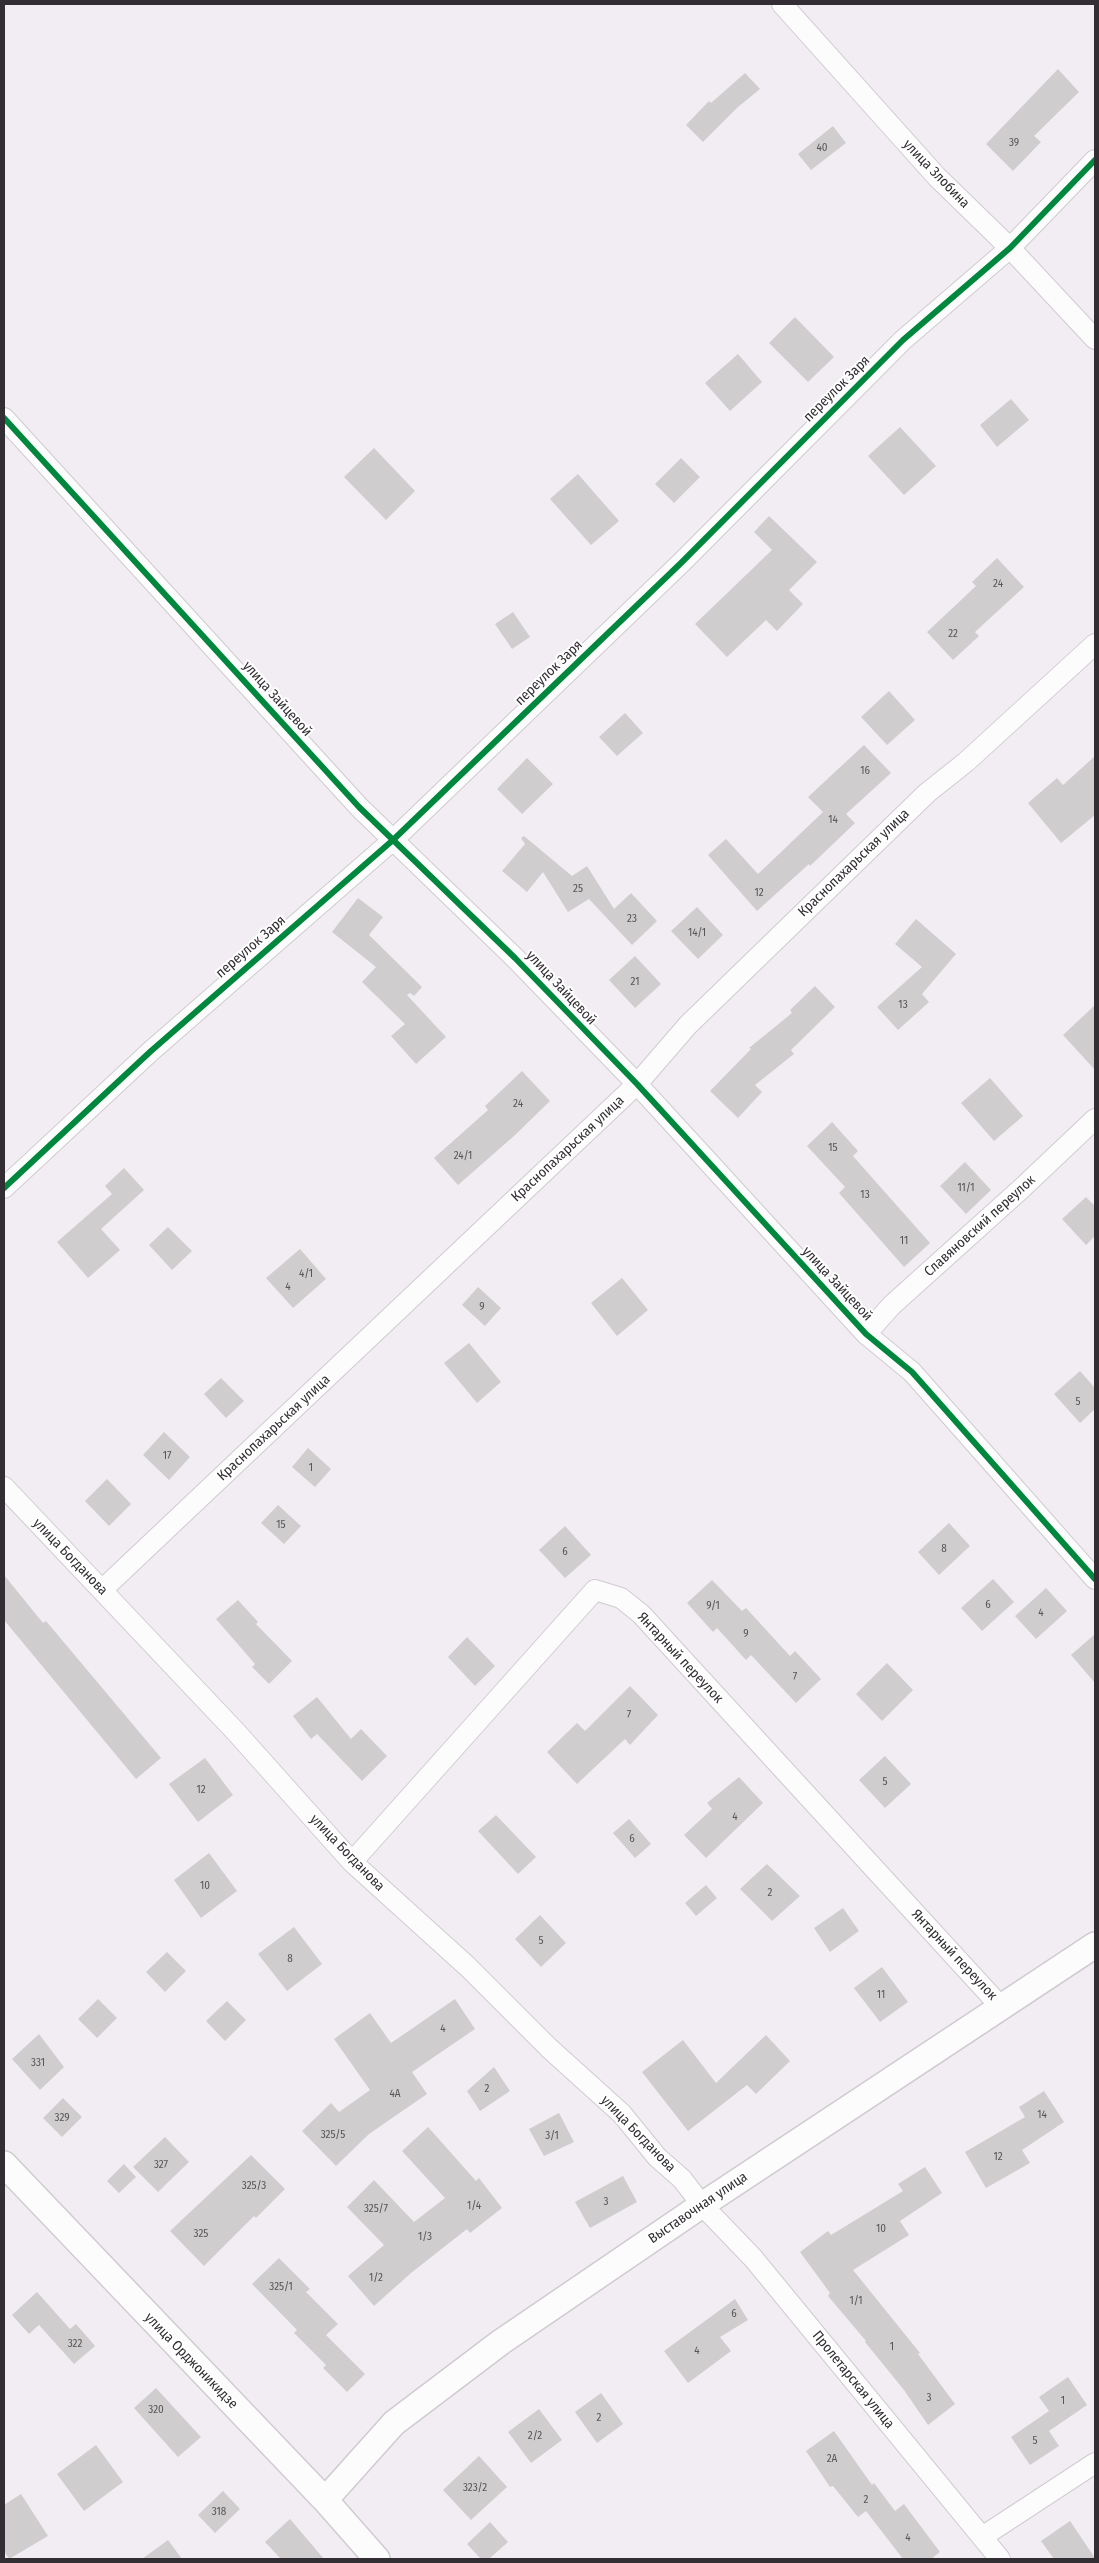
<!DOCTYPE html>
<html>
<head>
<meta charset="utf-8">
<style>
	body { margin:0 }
	#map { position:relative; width:1099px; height:2563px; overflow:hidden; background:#f2edf3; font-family:"Fira Sans Condensed",sans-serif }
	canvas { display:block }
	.frame { position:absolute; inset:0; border:5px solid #322e33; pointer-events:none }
</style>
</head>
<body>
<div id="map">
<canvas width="1099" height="2563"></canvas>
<div class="frame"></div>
</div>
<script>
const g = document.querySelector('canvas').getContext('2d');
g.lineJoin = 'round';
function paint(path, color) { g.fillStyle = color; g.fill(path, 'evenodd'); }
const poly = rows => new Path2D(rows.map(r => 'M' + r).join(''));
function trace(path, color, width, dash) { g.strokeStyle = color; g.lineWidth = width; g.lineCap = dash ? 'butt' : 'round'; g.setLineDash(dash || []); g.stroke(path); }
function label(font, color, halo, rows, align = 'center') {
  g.font = font + ' "Fira Sans Condensed",sans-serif'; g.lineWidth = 4; g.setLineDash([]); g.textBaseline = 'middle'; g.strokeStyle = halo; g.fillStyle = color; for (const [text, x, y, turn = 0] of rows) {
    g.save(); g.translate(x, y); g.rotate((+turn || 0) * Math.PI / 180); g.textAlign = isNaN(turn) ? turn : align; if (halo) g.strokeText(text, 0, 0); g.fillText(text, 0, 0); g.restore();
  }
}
const building = poly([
	[1058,69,1079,92,1034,136,1041,142,1013,171,986,144],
	[745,73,760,89,738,107,703,142,686,125,709,101,711,103],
	[833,126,846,143,811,170,798,154],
	[795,317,834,357,808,382,769,343],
	[738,354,762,382,730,411,705,383],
	[1011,399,1029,420,997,447,980,425],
	[900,427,936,466,904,495,868,456],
	[374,448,415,491,386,520,344,477],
	[681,458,700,477,674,503,655,484],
	[578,474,619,521,591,545,550,499],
	[769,516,817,562,789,590,803,604,777,631,766,620,727,657,695,624,772,550,754,532],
	[997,558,1024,587,975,632,979,636,953,660,927,632,976,586,972,582],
	[513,612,530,637,512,649,495,624],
	[889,691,915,720,887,745,861,717],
	[625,713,643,733,617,756,599,737],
	[864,745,891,773,846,814,855,823,810,866,809,864,757,911,708,855,726,839,758,874,823,812,808,797],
	[1095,756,1095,815,1061,843,1028,803,1057,778,1063,785],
	[527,758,553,784,522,814,497,789],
	[524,836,572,876,587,866,614,909,631,893,657,921,632,945,589,899,568,912,543,872,527,892,502,871,525,844,521,838],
	[358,898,383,917,369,935,422,987,414,996,410,993,407,995,446,1037,416,1064,391,1036,405,1024,362,982,376,967,332,932],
	[697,907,723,935,698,959,671,931],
	[916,919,956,954,922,994,929,1002,898,1030,877,1007,922,967,895,944],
	[635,956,661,984,635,1008,609,980],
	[815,986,835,1007,791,1050,794,1054,755,1085,762,1092,738,1118,710,1091,751,1049,749,1048,792,1013,790,1010],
	[1095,1005,1095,1070,1063,1035],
	[522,1071,550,1101,514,1136,458,1185,434,1158,488,1110,485,1106],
	[990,1078,1023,1116,994,1141,961,1103],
	[832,1122,858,1151,853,1156,930,1243,904,1267,839,1193,845,1187,807,1146],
	[965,1162,991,1190,966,1214,940,1186],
	[124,1168,144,1190,101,1229,120,1250,88,1278,57,1242,112,1194,105,1186],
	[1086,1197,1095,1206,1095,1236,1086,1245,1062,1219],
	[168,1227,192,1251,172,1270,149,1245],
	[300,1249,326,1279,293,1308,266,1278],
	[622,1278,648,1310,617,1336,591,1303],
	[478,1287,501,1308,485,1326,462,1305],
	[469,1343,501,1382,477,1403,444,1363],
	[1080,1371,1095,1388,1095,1409,1080,1423,1054,1394],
	[221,1378,244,1401,226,1418,204,1394],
	[164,1432,190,1457,169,1480,143,1455],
	[308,1448,331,1469,315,1487,292,1467],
	[107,1479,131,1504,109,1526,85,1501],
	[278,1505,301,1526,284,1544,261,1523],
	[949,1523,970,1546,939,1575,918,1552],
	[565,1526,591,1555,565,1578,539,1550],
	[4,1575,43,1623,46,1621,161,1758,136,1779,4,1620],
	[993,1579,1014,1602,982,1631,961,1608],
	[712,1580,742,1611,746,1608,790,1656,795,1651,821,1679,796,1703,751,1655,746,1660,717,1628,713,1632,687,1603],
	[1046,1588,1067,1611,1036,1639,1015,1616],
	[238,1600,258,1622,256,1624,292,1661,269,1684,252,1667,255,1664,216,1619],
	[1095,1634,1095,1683,1071,1655],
	[467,1637,495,1666,475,1686,448,1657],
	[887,1663,913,1690,882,1721,856,1694],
	[630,1686,658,1715,630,1745,625,1739,577,1784,547,1752,577,1723,585,1731],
	[317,1697,351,1739,361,1729,387,1756,362,1781,317,1734,311,1739,293,1716],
	[885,1756,911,1784,885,1808,859,1780],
	[205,1758,233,1795,198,1822,169,1784],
	[739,1777,763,1803,706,1858,684,1835,712,1809,707,1803],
	[496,1815,536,1857,518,1874,478,1831],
	[629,1819,651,1844,635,1858,613,1833],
	[209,1853,237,1891,201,1918,174,1880],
	[767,1864,800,1896,772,1921,740,1889],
	[706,1885,717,1898,696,1916,685,1903],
	[843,1908,859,1931,830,1952,814,1928],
	[540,1915,566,1943,541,1967,515,1939],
	[294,1927,322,1964,287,1991,258,1954],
	[167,1952,186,1971,165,1992,146,1972],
	[882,1967,908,2002,880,2022,854,1988],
	[98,1999,117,2018,97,2038,78,2019],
	[455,1999,475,2029,412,2072,427,2094,369,2134,336,2166,302,2131,331,2103,339,2112,370,2090,334,2039,370,2013,391,2043],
	[227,2001,246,2020,225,2041,206,2021],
	[39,2034,64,2067,40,2090,12,2059],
	[766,2035,790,2061,756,2094,747,2085,688,2131,642,2072,683,2040,716,2083],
	[494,2067,510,2091,480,2111,467,2091],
	[1044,2091,1064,2122,1022,2150,1030,2163,986,2188,965,2152,1025,2117,1019,2107],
	[63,2098,82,2117,62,2137,43,2118],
	[559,2113,574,2142,544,2156,529,2129],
	[428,2127,476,2181,479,2178,502,2208,470,2233,467,2229,411,2273,374,2306,348,2276,384,2245,347,2207,374,2180,414,2222,445,2198,402,2151],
	[165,2137,189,2162,158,2192,133,2167],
	[251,2155,285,2189,256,2218,254,2216,204,2266,170,2231],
	[124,2164,136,2177,119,2193,107,2181],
	[925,2167,942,2193,900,2221,909,2235,853,2270,920,2353,918,2354,955,2404,928,2425,904,2390,865,2342,866,2341,828,2296,830,2293,800,2252,828,2231,831,2235,903,2191,898,2184],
	[623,2176,637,2202,590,2228,575,2202],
	[279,2258,310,2289,306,2292,338,2324,326,2335,365,2374,347,2392,323,2368,326,2365,294,2333,297,2330,252,2284],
	[37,2292,70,2329,76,2324,95,2346,74,2364,39,2325,29,2334,12,2315],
	[735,2299,748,2320,720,2337,731,2351,688,2383,664,2351],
	[1068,2377,1087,2405,1049,2431,1059,2446,1030,2465,1011,2437,1049,2411,1039,2397],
	[156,2388,201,2437,178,2457,134,2408],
	[601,2393,623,2424,597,2443,575,2412],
	[539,2409,562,2440,531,2463,508,2432],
	[834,2431,872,2485,874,2483,895,2511,904,2504,940,2552,931,2559,903,2559,866,2511,858,2517,833,2486,830,2487,806,2451],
	[96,2445,123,2482,84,2511,57,2474],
	[479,2456,507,2487,471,2520,443,2490],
	[223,2491,240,2509,215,2533,198,2515],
	[21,2494,48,2536,9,2559,4,2551,4,2505],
	[290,2519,324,2559,281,2559,265,2542],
	[1070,2521,1095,2558,1095,2559,1054,2559,1041,2541],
	[490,2522,508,2542,489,2559,481,2559,467,2544],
	[168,2540,182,2559,142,2559]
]);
const minor = poly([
	[782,4,937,177,1010,248,1095,339],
	[4,418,359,807,515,958,637,1084,866,1334,912,1372,1095,1579],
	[4,1188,151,1051,393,840,681,563,903,340,1010,248,1095,160],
	[866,1334,892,1305,1021,1189,1095,1119],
	[4,1487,236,1732,352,1862,468,1967,549,2048,622,2114,657,2157,682,2179,702,2205,753,2258,1000,2559],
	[102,1590,637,1084,688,1025,927,793,966,762,1095,644],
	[352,1862,595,1590,621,1598,641,1614,1002,2008],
	[982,2537,1095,2463]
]);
const tertiary = poly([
	[4,2164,325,2500,377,2559],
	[325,2500,394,2423,501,2342,702,2205,1095,1945]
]);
const cycleway = poly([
	[4,418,359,807,515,958,637,1084,866,1334,912,1372,1095,1579],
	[4,1188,151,1051,393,840,681,563,903,340,1010,248,1095,160]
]);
const numberNames = [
	["39",1014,143],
	["40",822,148],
	["24",998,584],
	["22",953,634],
	["16",865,771],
	["14",833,820],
	["25",578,889],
	["12",759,893],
	["23",632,919],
	["14/1",697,933],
	["21",635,982],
	["13",903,1005],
	["24",518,1104],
	["15",833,1148],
	["24/1",463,1156],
	["11/1",966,1188],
	["13",865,1195],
	["11",904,1241],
	["4/1",306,1274],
	["4",288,1287],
	["9",482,1307],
	["5",1078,1402],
	["17",167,1456],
	["1",311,1468],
	["15",281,1525],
	["8",944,1549],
	["6",565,1552],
	["6",988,1605],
	["9/1",713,1606],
	["4",1041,1613],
	["9",746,1634],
	["7",795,1677],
	["7",629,1715],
	["5",885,1782],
	["12",201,1790],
	["4",735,1817],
	["6",632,1839],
	["10",205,1886],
	["2",770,1893],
	["5",541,1941],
	["8",290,1959],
	["11",881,1995],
	["4",443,2029],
	["331",38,2063],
	["2",487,2089],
	["4А",395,2094],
	["14",1042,2115],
	["329",62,2118],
	["325/5",333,2135],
	["3/1",552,2136],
	["12",998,2157],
	["327",161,2165],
	["325/3",254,2186],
	["3",606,2202],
	["1/4",474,2206],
	["325/7",376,2209],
	["10",881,2229],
	["325",201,2234],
	["1/3",425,2237],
	["1/2",376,2278],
	["325/1",281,2287],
	["1/1",856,2301],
	["6",734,2314],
	["322",75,2344],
	["1",892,2347],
	["4",697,2351],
	["3",929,2398],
	["1",1063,2401],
	["320",156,2410],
	["2",599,2418],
	["2/2",535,2436],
	["5",1035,2441],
	["2А",832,2459],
	["323/2",475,2488],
	["2",866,2500],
	["318",219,2512],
	["4",908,2538]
];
const streetNames = [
	["улица Злобина",936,174,46],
	["переулок Заря",837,389,-45],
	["переулок Заря",549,673,-44],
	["улица Зайцевой",277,699,48],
	["Краснопахарьская улица",854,863,-44],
	["переулок Заря",251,947,-41],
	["улица Зайцевой",561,988,47],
	["Краснопахарьская улица",568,1149,-43],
	["Славяновский переулок",980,1226,-42],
	["улица Зайцевой",837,1284,47],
	["Краснопахарьская улица",274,1428,-43],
	["улица Богданова",70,1557,46],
	["Янтарный переулок",680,1658,47],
	["улица Богданова",347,1853,46],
	["Янтарный переулок",954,1955,47],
	["улица Богданова",638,2134,46],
	["Выставочная улица",698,2208,-34],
	["улица Орджоникидзе",191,2361,46],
	["Пролетарская улица",853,2380,51]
];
paint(building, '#cfcdce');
trace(minor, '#cfcbd0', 22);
trace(tertiary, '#cfcbd0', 28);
trace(minor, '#fdfcfd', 20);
trace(tertiary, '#fdfcfd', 25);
trace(cycleway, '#00873e', 6);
label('11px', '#59565a', null, numberNames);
label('14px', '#322e33', '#fff', streetNames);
</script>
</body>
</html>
